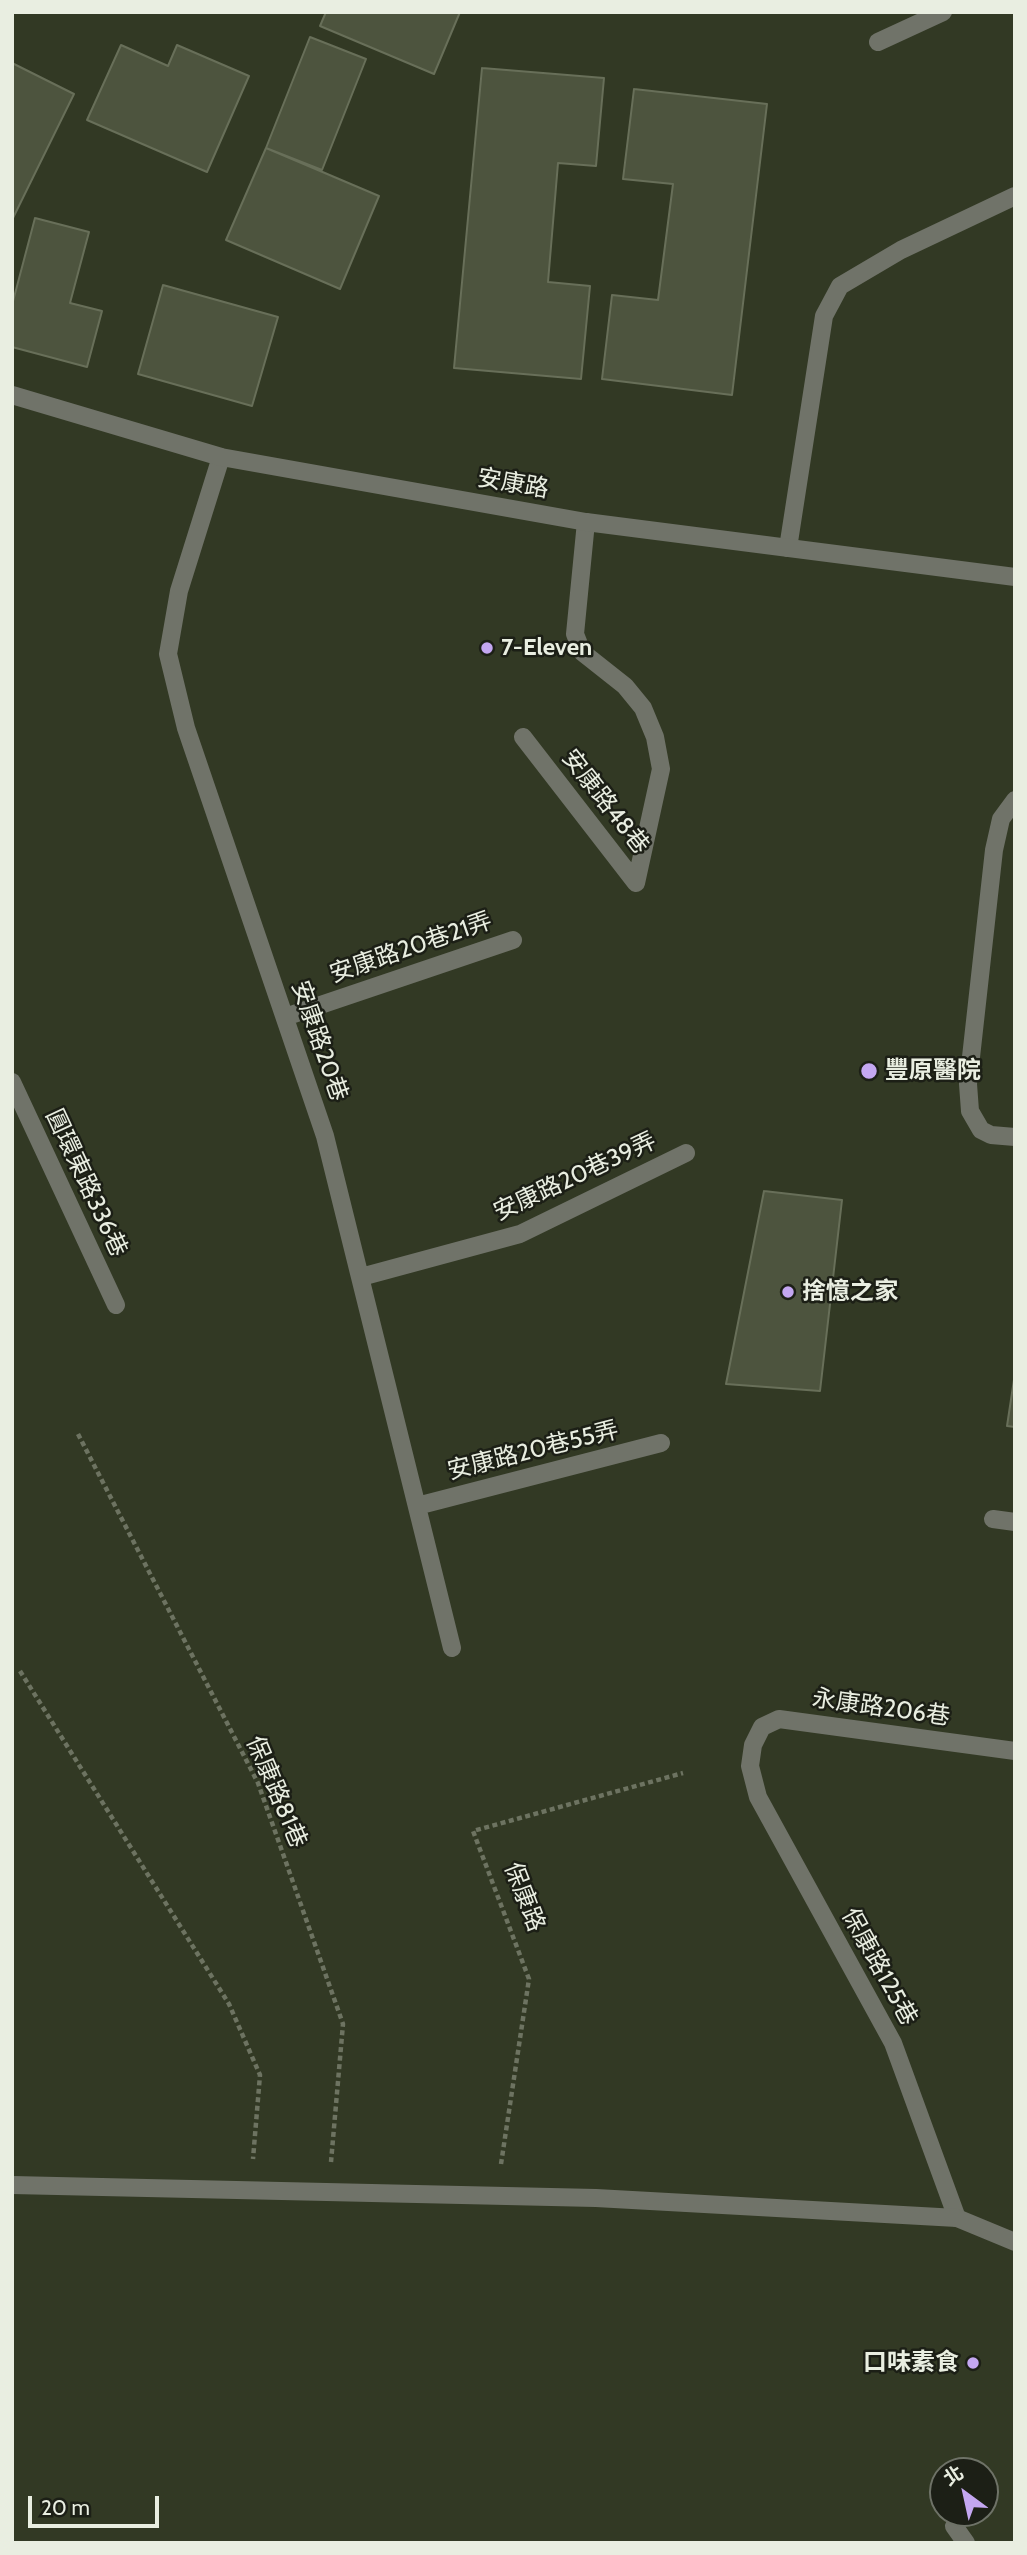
<!DOCTYPE html>
<html>
<head>
<meta charset="utf-8">
<style>
	body { margin:0 }
	#map { position:relative; width:1027px; height:2555px; overflow:hidden; background:#323924; font-family:Cabin,"Noto Sans TC",sans-serif }
	canvas { display:block }
	.frame { position:absolute; inset:0; border:14px solid #e9eee1; pointer-events:none }
	.north { position:absolute; left:929px; top:2457px; width:70px; height:70px; box-sizing:border-box; background:#1c1f16; border:2px solid #6e7267; border-radius:50%; rotate:327deg; font-size:19px; font-weight:700; line-height:28px; text-align:center; color:#e9eee1 }
	.north::after { content:''; display:block; margin:auto; width:24px; height:32px; background:#c4a7f1; clip-path:polygon(50% 0,100% 100%,50% 72%,0 100%) }
	.scale { position:absolute; left:28px; top:2496px; width:131px; height:32px; box-sizing:border-box; border:4px solid #e9eee1; border-top:0; padding-left:9px; font-size:21px; line-height:24px; white-space:nowrap; color:#e9eee1; -webkit-text-stroke:5px #1c1f16; paint-order:stroke }
</style>
</head>
<body>
<div id="map">
<canvas width="1027" height="2555"></canvas>
<div class="frame"></div>
<div class="north">北</div>
<div class="scale">20 m</div>
</div>
<script>
const g = document.querySelector('canvas').getContext('2d');
g.lineJoin = 'round';
function paint(path, color) { g.fillStyle = color; g.fill(path, 'evenodd'); }
const poly = rows => new Path2D(rows.map(r => 'M' + r).join(''));
function trace(path, color, width, dash) { g.strokeStyle = color; g.lineWidth = width; g.lineCap = dash ? 'butt' : 'round'; g.setLineDash(dash || []); g.stroke(path); }
function label(font, color, halo, rows, align = 'center') {
  g.font = font + ' Cabin,"Noto Sans TC",sans-serif'; g.lineWidth = 5; g.setLineDash([]); g.textBaseline = 'middle'; g.strokeStyle = halo; g.fillStyle = color; for (const [text, x, y, turn = 0] of rows) {
    g.save(); g.translate(x, y); g.rotate((+turn || 0) * Math.PI / 180); g.textAlign = isNaN(turn) ? turn : align; if (halo) g.strokeText(text, 0, 0); g.fillText(text, 0, 0); g.restore();
  }
}
const building = poly([
	[326,12,460,12,434,74,320,26,326,12],
	[310,37,366,59,322,170,266,148,310,37],
	[121,45,168,66,177,45,249,76,207,172,87,120,121,45],
	[12,63,74,94,12,220,12,63],
	[482,68,604,78,596,166,558,163,548,282,590,286,581,379,454,368,482,68],
	[634,89,767,104,732,395,602,379,612,295,658,300,673,184,623,179,634,89],
	[266,148,379,196,340,289,226,240,266,148],
	[35,218,89,232,70,303,102,311,87,367,12,347,12,305,35,218],
	[163,285,278,317,252,406,138,374,163,285],
	[764,1191,842,1200,820,1391,726,1384,764,1191],
	[1015,1373,1015,1427,1007,1426,1015,1373]
]);
const path = poly([
	[78,1434,258,1783,343,2024,331,2162],
	[20,1671,229,2004,260,2075,253,2159],
	[501,2164,529,1979,473,1831,683,1773]
]);
const service = poly([
	[878,42,943,12],
	[221,457,179,591,168,654,186,728,325,1136,452,1648],
	[788,548,824,316,840,286,901,250,1015,196],
	[523,737,636,883,661,769,655,737,643,708,625,686,582,652,575,634,586,522],
	[1015,800,1001,819,994,850,968,1084,970,1111,981,1130,991,1135,1015,1137],
	[285,1017,513,940],
	[12,1082,116,1305],
	[361,1277,520,1234,686,1153],
	[417,1506,661,1443],
	[993,1519,1015,1522],
	[957,2218,893,2043,758,1797,750,1766,753,1745,762,1727,779,1719,1015,1751],
	[954,2526,966,2543]
]);
const minor = poly([
	[12,395,221,457,586,522,1015,577],
	[12,2185,596,2198,957,2218,1015,2242]
]);
const markers = [
	[487,648,7,"#c4a7f1"],
	[869,1071,9,"#c4a7f1"],
	[788,1292,7,"#c4a7f1"],
	[973,2363,7,"#c4a7f1"]
];
const streetNames = [
	["安康路",513,484,10],
	["安康路48巷",605,802,52],
	["安康路20巷21弄",411,948,-19],
	["安康路20巷",319,1041,71],
	["安康路20巷39弄",575,1177,-25],
	["圓環東路336巷",86,1183,65],
	["安康路20巷55弄",533,1451,-14],
	["永康路206巷",881,1708,8],
	["保康路81巷",276,1792,67],
	["保康路",524,1897,69],
	["保康路125巷",879,1967,61]
];
const poiNames = [
	["7-Eleven",501,648],
	["豐原醫院",885,1071],
	["捨憶之家",802,1292],
	["口味素食",959,2363,"right"]
];
paint(building, '#4d543e');
trace(building, '#686f59', 2);
trace(path, '#6d7361', 4.5, [5, 3.5]);
trace(service, '#707369', 18);
trace(minor, '#707369', 18);
for (const [x, y, r, color] of markers) { const dot = new Path2D(); dot.arc(x, y, r, 0, 2 * Math.PI); g.fillStyle = color; g.fill(dot); trace(dot, '#1c1f16', 2.5); }
label('24px', '#e9eee1', '#1c1f16', streetNames);
label('bold 24px', '#e9eee1', '#1c1f16', poiNames, 'left');
</script>
</body>
</html>
